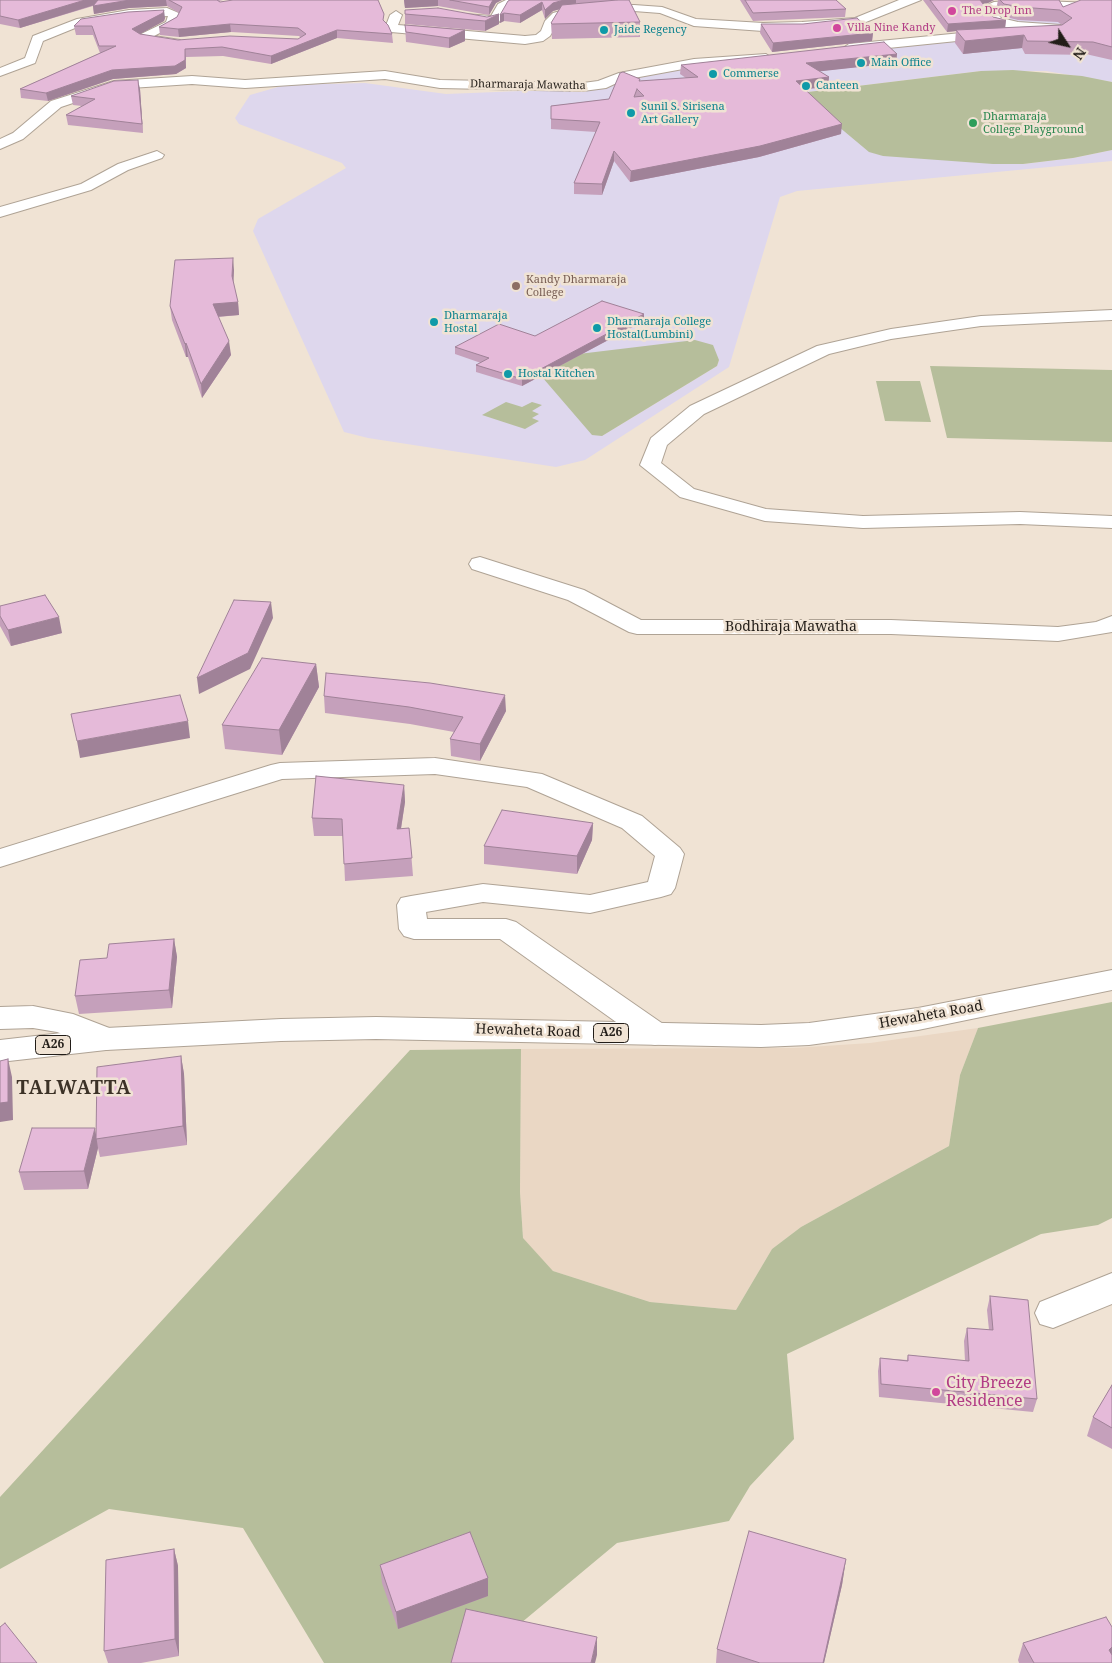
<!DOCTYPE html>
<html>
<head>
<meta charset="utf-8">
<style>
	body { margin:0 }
	#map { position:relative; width:1112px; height:1663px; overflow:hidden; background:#f0e3d4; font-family:"Noto Serif",serif }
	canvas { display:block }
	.north { position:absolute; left:1042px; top:20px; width:50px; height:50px; -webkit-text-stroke:4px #f0e3d4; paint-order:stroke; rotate:125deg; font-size:14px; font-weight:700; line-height:20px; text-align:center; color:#221d18 }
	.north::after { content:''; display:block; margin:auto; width:18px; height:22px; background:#221d18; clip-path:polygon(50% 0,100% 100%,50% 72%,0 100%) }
</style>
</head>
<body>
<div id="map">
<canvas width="1112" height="1663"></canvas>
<div class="north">N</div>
</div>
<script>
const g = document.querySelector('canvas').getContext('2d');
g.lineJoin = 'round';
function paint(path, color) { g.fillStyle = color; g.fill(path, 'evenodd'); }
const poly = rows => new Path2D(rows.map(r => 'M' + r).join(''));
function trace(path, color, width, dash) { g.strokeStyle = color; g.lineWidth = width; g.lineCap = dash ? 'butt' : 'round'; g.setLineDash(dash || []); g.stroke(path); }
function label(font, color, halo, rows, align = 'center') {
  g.font = font + ' "Noto Serif",serif'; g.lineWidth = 5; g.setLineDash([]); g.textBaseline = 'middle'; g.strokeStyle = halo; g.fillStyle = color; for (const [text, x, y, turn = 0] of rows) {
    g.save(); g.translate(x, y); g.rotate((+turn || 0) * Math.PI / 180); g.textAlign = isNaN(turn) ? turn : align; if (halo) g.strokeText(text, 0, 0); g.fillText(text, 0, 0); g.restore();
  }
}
const built = poly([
	[978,1028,960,1075,949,1146,801,1227,772,1249,736,1310,650,1302,553,1271,523,1239,520,1192,521,1049,794,1048,870,1043]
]);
const education = poly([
	[991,9,1112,13,1112,82,1046,71,981,71,808,92,802,95,993,164,1023,164,1073,158,1112,150,1112,161,797,191,780,197,729,367,585,460,556,467,368,438,344,432,253,231,258,219,346,168,342,163,239,124,235,118,250,95,285,85,365,83,446,94,571,89,707,63,1064,25,1003,21],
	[719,360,717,366,602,436]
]);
const green = poly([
	[1013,70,1082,76,1112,82,1112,150,1073,158,1023,164,993,164,883,156,869,152,802,96,808,92,981,71],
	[695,340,713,345,719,360,717,366,602,436,592,435,530,363,537,359],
	[930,366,1112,370,1112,442,947,438],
	[876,381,920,381,931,422,885,421],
	[506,402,522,407,532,402,542,405,532,411,539,414,532,418,539,421,525,429,482,415],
	[1112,1002,1112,1218,1098,1225,1041,1234,787,1354,794,1439,750,1486,729,1521,617,1543,503,1638,484,1663,324,1663,243,1528,109,1509,0,1569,0,1497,410,1050,521,1049,520,1192,523,1238,553,1271,650,1302,736,1310,772,1249,801,1227,949,1146,960,1075,978,1028]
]);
const minor = poly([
	[506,0,521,0,507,8,499,22,476,24,460,21,458,18,464,14,491,16,498,4,506,0],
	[899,0,921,0,861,24,802,30,763,31,694,26,660,13,634,11,576,15,561,18,550,36,543,41,525,44,391,32,385,28,390,15,396,11,402,15,398,25,525,36,536,35,541,31,545,21,553,13,576,7,634,5,662,7,696,19,763,23,802,22,855,18,899,0],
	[1022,0,1112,4,1112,10,1039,7,993,9,1001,18,1018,22,1061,25,1068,31,1060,36,1054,31,1018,30,993,24,980,8,994,2,1022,0],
	[167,8,181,14,177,24,154,36,180,40,182,43,180,46,141,41,135,37,166,22,168,16,129,18,80,26,43,41,35,63,0,76,0,68,25,58,33,36,77,19,129,10,167,8],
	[992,30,998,34,996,37,849,52,843,48,849,44,992,30],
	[766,54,772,58,770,61,694,67,623,80,606,88,583,91,440,88,385,79,245,88,192,84,115,89,61,107,23,139,0,149,0,139,13,133,51,101,114,81,192,76,245,80,385,71,440,80,583,83,598,81,619,73,694,59,766,54],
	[157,151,164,155,162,158,128,170,91,190,0,217,0,207,81,184,118,164,157,151],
	[1112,310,1112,320,981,326,891,339,829,354,704,414,667,445,661,463,694,489,766,509,863,516,1020,512,1112,516,1112,528,1020,524,863,528,765,521,680,497,640,465,651,438,690,406,817,346,891,329,981,316,1112,310],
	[480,557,584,590,641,620,891,620,1058,627,1096,622,1112,616,1112,632,1058,641,891,634,637,634,629,632,568,600,472,569,469,564,472,559,480,557],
	[435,758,542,774,642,816,680,848,684,854,675,888,671,894,661,897,590,913,483,902,426,912,427,919,506,919,516,922,666,1026,671,1034,666,1042,655,1045,644,1042,500,939,414,939,404,936,399,929,397,905,401,898,411,896,483,884,590,895,648,882,655,856,622,828,527,787,435,774,282,779,0,867,0,849,271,765,280,763,435,758],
	[33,1006,73,1014,117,1031,122,1039,117,1047,106,1050,57,1032,33,1028,0,1029,0,1007,33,1006],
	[1112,1273,1112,1304,1053,1328,1040,1324,1035,1313,1040,1302,1112,1273]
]);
const highway = poly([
	[1112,970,1112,990,918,1030,809,1045,761,1047,376,1039,281,1041,106,1050,0,1062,0,1040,106,1028,281,1019,376,1017,761,1025,809,1023,918,1008,1112,970]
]);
const wall = poly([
	[0,0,223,0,219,1,220,2,385,22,392,34,393,43,337,38,271,64,223,56,186,57,186,68,176,74,113,79,48,101,21,98,20,89,100,53,93,35,76,35,74,26,165,18,164,21,139,34,178,40,298,39,301,38,299,36,231,32,179,37,160,35,159,27,177,17,179,13,167,6,129,8,94,14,93,6,20,28,0,24],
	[404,0,502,0,496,3,489,15,438,6,405,8],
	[510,0,629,0,640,22,640,37,552,39,551,23,560,9,553,11,545,19,542,10,520,23,504,21,500,23,500,15],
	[740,0,836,0,846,9,845,17,753,21],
	[923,0,1059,0,1063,7,1112,0,1112,60,1090,55,1025,54,1022,48,963,54,955,43,956,31,947,32],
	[994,0,998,0,996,10,1002,16,1018,20,1058,22,1062,25,1005,28,1006,20,993,17,984,5],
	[405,10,487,17,499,14,499,24,485,31,405,24],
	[761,24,873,33,872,41,772,52,760,33],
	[405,25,465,30,465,41,449,48,406,42],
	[897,54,896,63,819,71,829,77,828,87,805,89,841,134,759,157,630,182,614,161,602,195,574,194,574,183,596,132,551,129,551,106,609,99,640,79,640,81,686,78,680,74,681,65],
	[140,89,143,133,68,125,66,115,82,106,73,105,71,96],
	[234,270,233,283,238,302,239,315,218,317,231,355,202,398,188,357,186,357,172,320,170,306],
	[644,314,644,321,522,386,476,372,476,365,481,363,455,354,455,347,535,336],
	[0,606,62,633,11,646,0,626],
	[316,664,319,687,282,755,225,749,222,725],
	[324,696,506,711,480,761,451,756,450,739,454,732,410,724,325,713],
	[404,785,405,802,401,829,409,828,413,876,345,881,343,836,314,836,312,818],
	[593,823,592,840,577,874,484,864,484,846],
	[174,939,177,957,172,1008,79,1014,75,996,107,958],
	[181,1056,184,1074,187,1145,100,1157,98,1148,88,1189,24,1190,19,1172,96,1135],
	[990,1296,1037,1399,1033,1412,879,1397,878,1371,880,1358,907,1360,908,1355,965,1361,964,1341,967,1328,989,1330,987,1310],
	[1112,1385,1112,1449,1087,1436,1093,1417],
	[174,1549,178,1566,179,1656,141,1663,108,1663,104,1651],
	[846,1559,842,1585,824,1663,716,1663,717,1649],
	[380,1565,488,1596,398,1629,382,1583],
	[1023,1643,1112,1663,1019,1663,1018,1660]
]);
const shadedWall = poly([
	[85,0,104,0,104,2,20,28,18,20],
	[128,0,166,0,167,6,129,8,94,14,93,6],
	[404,0,438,0,438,6,405,8],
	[493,0,502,0,496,3,489,15,489,7],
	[564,0,576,0,576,5,553,11,545,19,545,10,553,3],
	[979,0,994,0,978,8],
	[542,2,542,10,520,23,520,15],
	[164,10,165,18,164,21,133,38,132,29],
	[504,13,504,21,500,23,500,15],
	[499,14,499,24,485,31,485,21],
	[1006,20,1005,28,956,30,956,31,947,32,948,24],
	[230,24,231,32,179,37,178,29],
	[337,30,337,38,271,64,271,56],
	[465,30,465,41,449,48,449,38],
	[873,33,872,41,772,52,773,43],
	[1024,35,1022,48,963,54,965,41],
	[185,49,186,68,176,74,113,79,48,101,46,93,112,70],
	[897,54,896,63,805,73,806,63],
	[829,77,828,87,795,90,796,81],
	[138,80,140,89,143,133,142,124],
	[842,124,841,134,759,157,630,182,631,171],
	[614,151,614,161,602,195,602,184],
	[233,258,234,270,233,289,232,276],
	[238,302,239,315,214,317,213,304],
	[644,314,644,321,522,386,522,379],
	[229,341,231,355,202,398,201,384],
	[186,343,188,357,186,357,185,344],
	[271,602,273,618,250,669,199,694,197,678],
	[59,617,62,633,11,646,8,630],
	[316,664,319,687,282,755,279,730],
	[505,695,506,711,480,761,480,744],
	[188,721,190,738,80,758,77,741],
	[404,785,405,802,398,847,397,829],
	[593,823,592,840,577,874,577,856],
	[174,939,177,957,172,1008,169,990],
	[181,1056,184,1074,187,1145,183,1126],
	[8,1059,12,1077,13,1120,0,1122,0,1103],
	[95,1128,98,1148,88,1189,84,1171],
	[174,1549,178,1566,179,1656,175,1639],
	[846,1559,842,1585,824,1663,823,1663],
	[488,1578,488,1596,398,1629,396,1612],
	[597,1637,597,1655,595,1663,591,1663],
	[1112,1647,1112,1658,1109,1650]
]);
const building = poly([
	[0,0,85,0,18,20,0,16,0,0],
	[98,0,130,0,93,6,98,0],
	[169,0,217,0,220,2,233,0,378,0,384,14,383,20,388,25,392,34,337,30,271,56,222,47,185,49,185,60,175,66,112,70,46,93,20,89,116,46,99,46,92,26,74,26,81,19,128,12,164,10,163,13,132,29,140,34,178,40,230,36,298,39,306,34,298,28,230,24,178,29,159,27,177,17,182,7,169,0],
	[450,0,493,0,489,7,450,0],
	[510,0,564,0,553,3,545,10,542,2,520,15,504,13,500,15,508,1,510,0],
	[617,0,629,0,640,22,552,24,551,23,562,5,617,0],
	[745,0,836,0,846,9,753,13,745,0],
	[930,0,980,0,993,17,1006,20,948,24,930,0],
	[1000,0,1059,0,1063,7,1081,0,1112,0,1112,47,1093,42,1027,41,1024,35,965,41,956,30,1062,25,1072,18,1060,10,1020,7,1004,4,1000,0],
	[438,8,487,17,499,14,485,21,405,14,405,10,438,8],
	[857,18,873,33,773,43,761,24,803,24,857,18],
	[405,25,465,30,449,38,406,32,405,25],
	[884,42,897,54,806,63,829,77,796,81,842,124,760,146,631,171,614,151,602,184,574,183,600,122,551,119,551,106,609,99,620,73,623,72,640,79,639,81,698,77,681,65,884,42],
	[637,89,644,96,634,97,637,89],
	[138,80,142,124,66,115,95,99,71,96,114,81,138,80],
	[233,258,232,276,238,302,213,304,229,341,201,384,186,343,185,344,170,306,175,260,233,258],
	[602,301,644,314,522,379,476,365,489,358,455,347,499,324,535,336,602,301],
	[45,595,59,617,8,630,0,616,0,606,45,595],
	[234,600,271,602,248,653,197,678,234,600],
	[262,658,316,664,279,730,222,725,262,658],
	[326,673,430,683,505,695,480,744,450,739,463,717,409,707,324,696,326,673],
	[180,695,188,721,77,741,71,714,180,695],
	[316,776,404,785,397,829,409,828,412,858,344,864,342,819,312,818,316,776],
	[502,810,593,823,577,856,484,846,502,810],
	[174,939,169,990,75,996,80,960,107,958,109,944,174,939],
	[181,1056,183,1126,96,1139,97,1067,181,1056],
	[8,1059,8,1102,0,1103,0,1061,8,1059],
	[32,1128,95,1128,84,1171,19,1172,32,1128],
	[990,1296,1028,1300,1037,1399,881,1384,880,1358,908,1361,908,1355,969,1361,967,1328,993,1330,990,1296],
	[1112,1385,1112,1428,1093,1417,1112,1385],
	[749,1531,846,1559,823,1663,760,1663,717,1649,749,1531],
	[470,1532,488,1578,396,1612,380,1565,470,1532],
	[174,1549,175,1639,104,1651,106,1560,174,1549],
	[466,1609,597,1637,591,1663,451,1663,466,1609],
	[1106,1617,1112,1627,1112,1647,1109,1650,1112,1655,1112,1663,1034,1663,1023,1643,1106,1617],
	[5,1623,37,1663,0,1663,0,1627,5,1623]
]);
const markers = [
	[952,11,5,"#d1479c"],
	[837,28,5,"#d1479c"],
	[604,30,5,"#0f9aa8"],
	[861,63,5,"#0f9aa8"],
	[713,74,5,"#0f9aa8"],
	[806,86,5,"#0f9aa8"],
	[631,113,5,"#0f9aa8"],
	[973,123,5,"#2e9e5b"],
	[516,286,5,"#8d6e63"],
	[434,322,5,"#0f9aa8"],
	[597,328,5,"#0f9aa8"],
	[508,374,5,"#0f9aa8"],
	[936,1392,5,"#d1479c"]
];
const farHotelnames = [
	["The Drop Inn",962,11],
	["Villa Nine Kandy",847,28]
];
const farCulturenames = [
	["Jaide Regency",614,30],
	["Main Office",871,63],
	["Commerse",723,74],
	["Canteen",816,86],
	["Sunil S. Sirisena",641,107],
	["Art Gallery",641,120],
	["Dharmaraja",444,316],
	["Hostal",444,329],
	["Dharmaraja College",607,322],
	["Hostal(Lumbini)",607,335],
	["Hostal Kitchen",518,374]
];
const farStreetnames = [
	["Dharmaraja Mawatha",528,85,1]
];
const farLeisurenames = [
	["Dharmaraja",983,117],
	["College Playground",983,130]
];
const farEducationnames = [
	["Kandy Dharmaraja",526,280],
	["College",526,293]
];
const shields = [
	[611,1033,35],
	[53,1045,35]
];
const shieldNames = [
	["A26",611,1033],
	["A26",53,1045]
];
const streetNames = [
	["Bodhiraja Mawatha",791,627],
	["Hewaheta Road",931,1015,-10],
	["Hewaheta Road",528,1031,2]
];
const nearHotelnames = [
	["City Breeze",946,1383],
	["Residence",946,1401]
];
const districtNames = [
	["TALWATTA",74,1089]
];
paint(built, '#ead7c4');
paint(education, '#ded7ed');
paint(green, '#b6be9b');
trace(minor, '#afa395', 2);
trace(highway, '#afa395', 2);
paint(minor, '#fff');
paint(highway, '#fff');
paint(wall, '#c5a0bb');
paint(shadedWall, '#a08298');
paint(building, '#e5bad9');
trace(building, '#a08298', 1);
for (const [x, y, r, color] of markers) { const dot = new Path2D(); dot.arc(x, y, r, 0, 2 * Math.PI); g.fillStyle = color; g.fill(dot); trace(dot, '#f0e3d4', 2); }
label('11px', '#b23c85', '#f0e3d4', farHotelnames, 'left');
label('11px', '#0d838f', '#f0e3d4', farCulturenames, 'left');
label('11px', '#221d18', '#f0e3d4', farStreetnames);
label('11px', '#27864d', '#f0e3d4', farLeisurenames, 'left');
label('11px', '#785e54', '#f0e3d4', farEducationnames, 'left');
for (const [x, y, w] of shields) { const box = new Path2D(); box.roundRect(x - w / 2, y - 9.5, w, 19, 4); g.fillStyle = '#f0e3d4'; g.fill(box); trace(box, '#221d18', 1); }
label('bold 12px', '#221d18', null, shieldNames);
label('14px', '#221d18', '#f0e3d4', streetNames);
label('16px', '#b23c85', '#f0e3d4', nearHotelnames, 'left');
g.letterSpacing = '1px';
label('bold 19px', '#3c3227', '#f0e3d4', districtNames);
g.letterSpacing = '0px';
</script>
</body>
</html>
